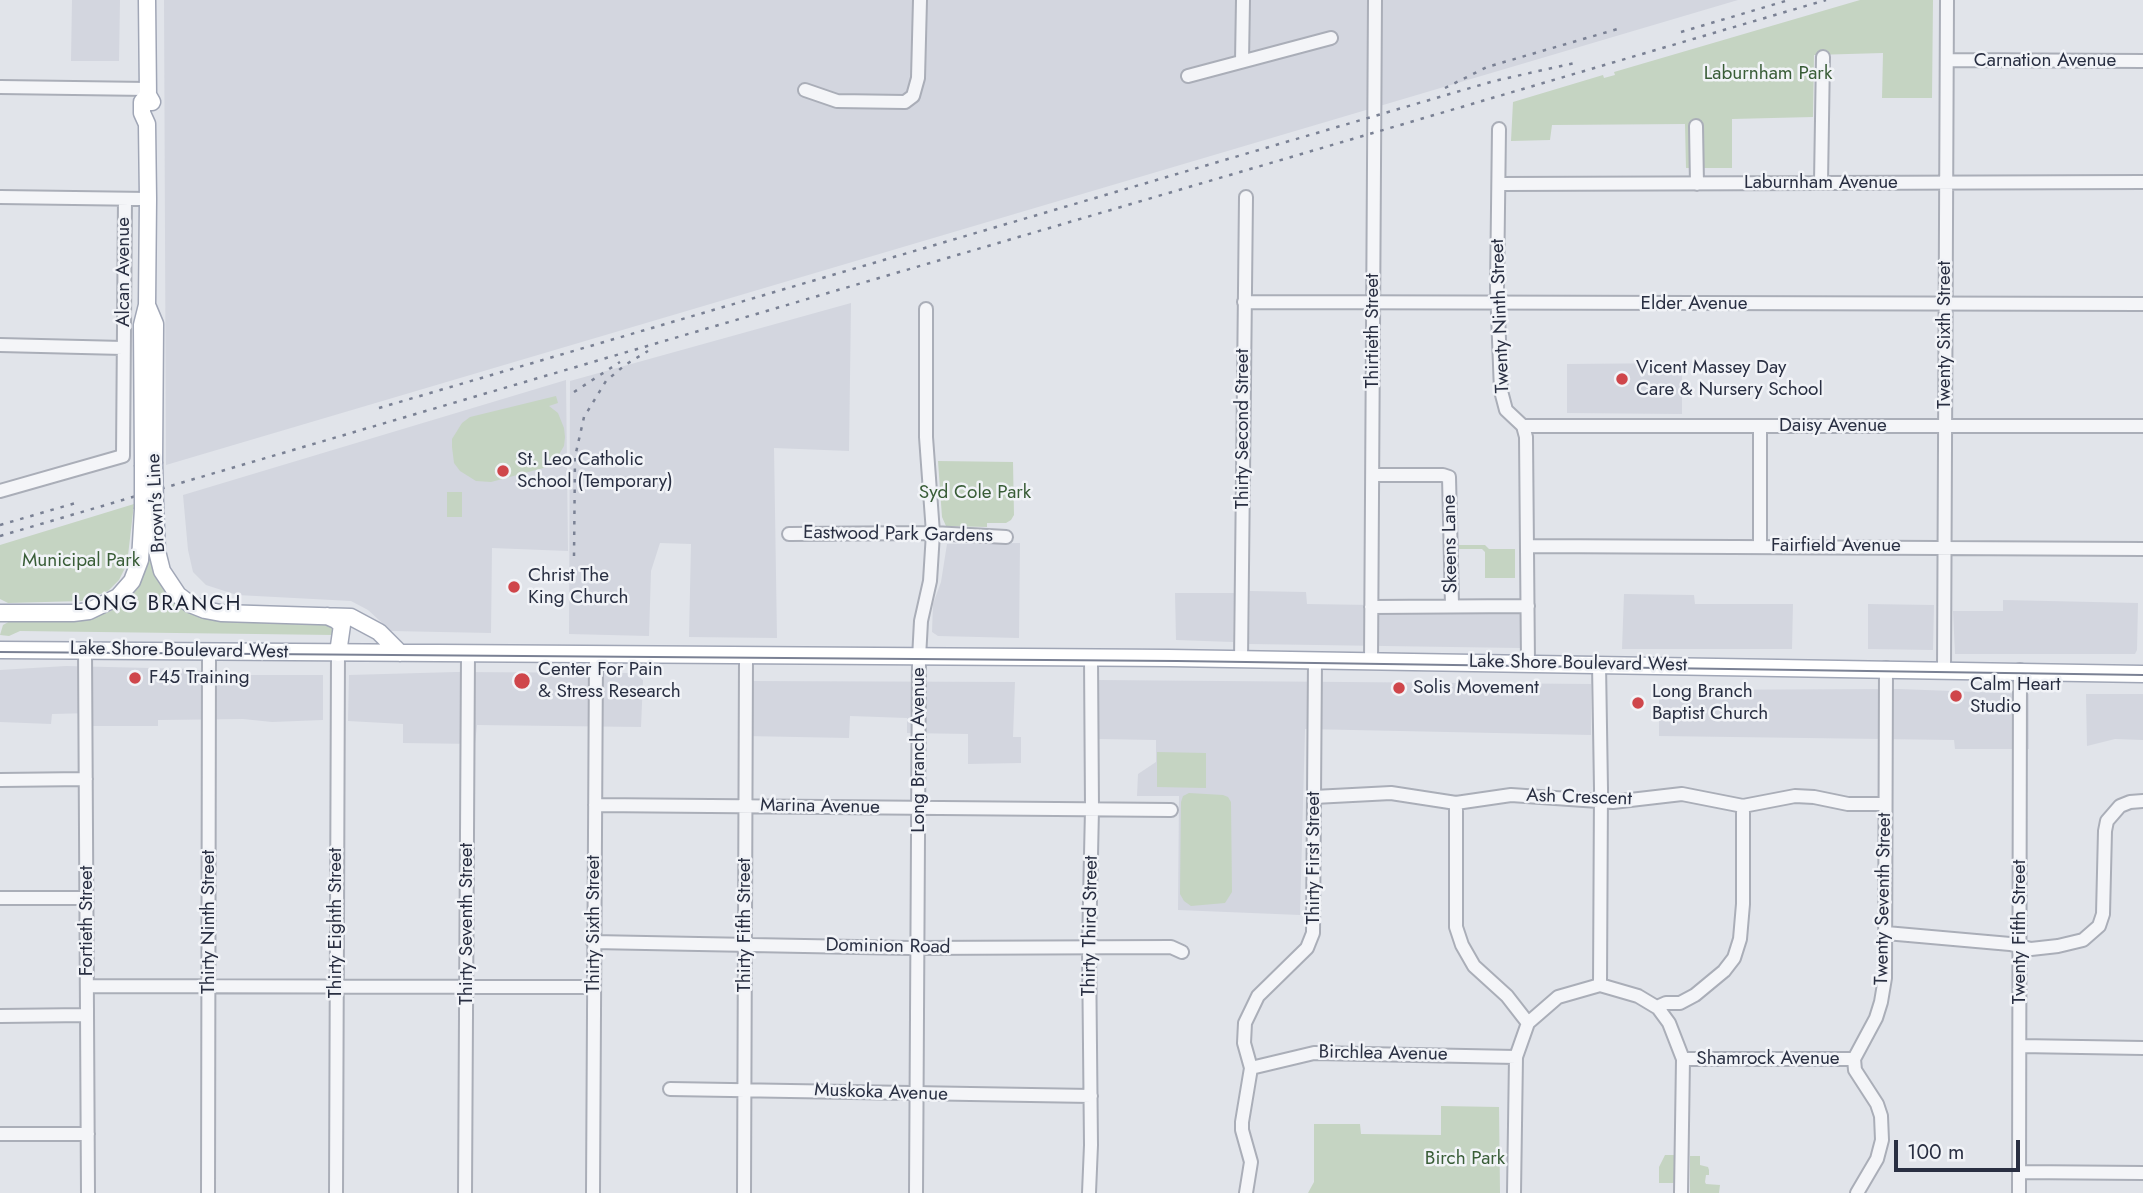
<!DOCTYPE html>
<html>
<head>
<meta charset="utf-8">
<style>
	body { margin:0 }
	#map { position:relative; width:2143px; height:1193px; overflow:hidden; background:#e1e4ea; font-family:Jost,sans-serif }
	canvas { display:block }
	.scale { position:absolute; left:1894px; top:1140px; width:126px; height:32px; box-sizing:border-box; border:4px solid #292f42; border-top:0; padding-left:9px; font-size:21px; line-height:24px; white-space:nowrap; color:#292f42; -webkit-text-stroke:5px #f1f3f7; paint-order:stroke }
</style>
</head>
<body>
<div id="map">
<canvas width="2143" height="1193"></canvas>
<div class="scale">100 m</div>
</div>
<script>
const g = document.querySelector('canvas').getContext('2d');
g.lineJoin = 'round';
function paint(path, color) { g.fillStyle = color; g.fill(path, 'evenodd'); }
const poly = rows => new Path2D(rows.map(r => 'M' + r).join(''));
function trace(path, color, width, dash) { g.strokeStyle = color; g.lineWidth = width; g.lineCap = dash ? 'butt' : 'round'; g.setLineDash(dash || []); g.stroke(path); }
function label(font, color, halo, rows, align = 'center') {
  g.font = font + ' Jost,sans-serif'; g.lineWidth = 5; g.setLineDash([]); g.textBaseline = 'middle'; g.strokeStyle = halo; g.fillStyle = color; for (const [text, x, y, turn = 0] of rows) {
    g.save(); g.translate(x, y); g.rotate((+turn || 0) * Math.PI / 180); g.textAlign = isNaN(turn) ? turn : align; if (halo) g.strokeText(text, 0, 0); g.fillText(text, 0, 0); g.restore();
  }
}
const built = poly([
	[72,0,120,0,119,61,71,61],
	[164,0,1738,0,166,465],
	[851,303,849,451,774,448,777,638,689,637,691,544,660,543,651,571,649,636,569,634,570,381],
	[1682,363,1682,414,1567,413,1567,364],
	[566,380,568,551,492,548,491,633,391,631,368,610,351,601,237,595,206,585,193,572,188,550,183,495],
	[1020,543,1019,638,938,636,932,632,933,604,941,582,947,544],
	[1250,591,1306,592,1307,604,1437,606,1520,602,1520,648,1249,644],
	[1175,593,1234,593,1233,642,1176,640],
	[1624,594,1694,595,1695,604,1793,604,1792,649,1622,649],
	[2003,600,2138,603,2137,650,2135,654,1955,654,1953,611,2003,611],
	[1868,604,1934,605,1933,650,1868,649],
	[66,666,192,669,222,675,323,675,323,720,272,722,243,719,158,720,158,726,92,726,92,713,52,714,51,724,0,722,0,670],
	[456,672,634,673,643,680,641,727,477,725,475,744,403,743,403,724,348,721,349,675],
	[1098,680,1591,684,1591,735,1305,729,1300,915,1178,910,1179,796,1137,796,1138,774,1156,762,1156,740,1099,739],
	[746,681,1015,682,1013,737,1021,737,1021,763,968,764,968,734,907,733,907,718,850,716,849,738,745,736],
	[1899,689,2029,694,2029,749,1955,749,1954,740,1659,736,1659,690],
	[2086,694,2143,694,2143,740,2115,739,2087,746]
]);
const green = poly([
	[1860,0,1933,0,1932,98,1882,98,1883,53,1814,55,1813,117,1732,119,1732,168,1686,168,1685,124,1552,125,1550,140,1511,141,1513,102,1603,75,1604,78,1615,75,1614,72],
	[556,396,558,403,549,406,558,413,564,428,565,437,564,446,555,461,547,467,491,482,476,481,460,471,454,463,452,447,452,439,462,423,470,417],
	[938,461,1013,462,1014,515,1011,520,1006,523,987,523,987,527,946,526,942,517],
	[447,492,462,492,462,517,447,517],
	[134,504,127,564,119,580,108,591,82,601,8,603,0,599,0,545],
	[1459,545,1485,545,1489,549,1515,549,1515,578,1485,578,1485,552,1482,549,1459,549],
	[147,549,152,549,156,573,166,593,174,601,330,622,335,629,334,635,20,631,9,636,0,635,3,625,12,620,91,618,111,611,125,599],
	[1157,752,1206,753,1206,788,1157,787],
	[1189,793,1223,795,1228,797,1231,802,1232,892,1225,903,1191,906,1184,901,1180,894,1181,802,1183,796],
	[1441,1106,1499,1107,1500,1193,1308,1193,1314,1182,1314,1124,1360,1124,1361,1134,1441,1135],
	[1665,1155,1675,1155,1675,1183,1659,1183,1659,1167],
	[1690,1156,1700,1156,1700,1165,1708,1167,1709,1170,1709,1175,1706,1175,1705,1182,1706,1184,1720,1185,1719,1193,1690,1193]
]);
const minor = poly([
	[1947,60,2143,61],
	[1242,61,1243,0],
	[1188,76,1331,38],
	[0,87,148,89],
	[805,90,837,101,905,102,913,96,918,78,920,0],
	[1696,126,1697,184],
	[1499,129,1497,288,1501,391,1506,410,1523,426,1526,437,1528,663],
	[1821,182,1823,57],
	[1499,184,2143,182],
	[0,197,148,199],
	[1244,302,2143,304],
	[0,345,123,348],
	[1523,426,2143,426],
	[1373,475,1443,475,1449,477,1452,605],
	[0,491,123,456,125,199],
	[789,534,933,533,1006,537],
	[1528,546,2143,549],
	[1760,546,1760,426],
	[1371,607,1528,606],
	[85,650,88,1193],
	[1241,660,1246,197],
	[1371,661,1375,0],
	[1599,664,1601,789,1600,985],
	[1944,669,1947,0],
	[0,780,86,779],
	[1314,797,1391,793,1456,803,1511,795,1613,802,1682,794,1743,806,1795,796,1814,797,1848,804,1885,804],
	[1456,803,1456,927,1462,945,1474,966,1507,996,1528,1023],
	[595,805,1171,810],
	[0,898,87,898],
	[1886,933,2010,944,2031,949,2058,946,2083,940,2099,926,2103,914,2105,831,2107,821,2120,806,2130,802,2143,801],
	[593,942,910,948,1171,947,1182,952],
	[88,986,594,987],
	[1657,1007,1666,1003,1680,1003,1695,995,1724,971,1734,958,1740,939,1743,904,1743,806],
	[0,1016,87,1015],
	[2020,1046,2143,1048],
	[1683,1059,1854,1059],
	[1251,1068,1314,1053,1516,1057],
	[670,1089,1091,1096],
	[0,1134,88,1134],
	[2019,1172,2143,1173],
	[208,1193,209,651],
	[336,1193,338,653],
	[465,1193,468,654],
	[593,1193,596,655],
	[744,1193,746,657],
	[916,1193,919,658,921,621,930,581,933,533,926,437,926,309],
	[1089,1193,1091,1145,1089,947,1092,809,1091,658],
	[1246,1193,1251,1162,1242,1130,1242,1122,1251,1068,1244,1043,1245,1023,1258,996,1307,948,1313,933,1315,661],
	[1514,1193,1516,1057,1528,1023,1558,997,1600,985,1638,996,1658,1008,1669,1023,1683,1059,1681,1193],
	[1857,1193,1877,1159,1882,1140,1881,1116,1877,1104,1855,1070,1854,1059,1876,1018,1881,1002,1885,978,1886,668],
	[2019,1193,2020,670]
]);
const major = poly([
	[147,0,148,95,152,102],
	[147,305,155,324,154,462],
	[143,465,142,325,147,305,148,199,147,124,142,113,142,102,148,95],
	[155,505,157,551,162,571,178,595,190,604,205,610,221,613,351,617,379,632,400,653],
	[0,613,73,613,89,611,118,597,132,581,140,560,143,509],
	[327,616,336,620,342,625,338,653],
	[0,650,1169,658,2143,674]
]);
const tram = poly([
	[0,652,1177,661,2143,675]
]);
const rail = poly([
	[1681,32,1789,0],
	[1445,88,1487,67,1621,28],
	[574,392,620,362],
	[379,408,1494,81,1579,62],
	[0,525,79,502],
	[0,536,1826,0],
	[574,556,575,457,584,417,606,381,625,365,648,351]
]);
const majorBridge = poly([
	[154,462,155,505],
	[143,465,143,509]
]);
const markers = [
	[1622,379,7,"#cf464b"],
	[503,471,7,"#cf464b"],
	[514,587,7,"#cf464b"],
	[135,678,7,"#cf464b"],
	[522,681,9,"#cf464b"],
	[1399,688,7,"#cf464b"],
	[1956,696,7,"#cf464b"],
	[1638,703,7,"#cf464b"]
];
const streetNames = [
	["Carnation Avenue",2045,61],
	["Laburnham Avenue",1821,183],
	["Alcan Avenue",124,272,-90],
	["Elder Avenue",1694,304],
	["Twenty Ninth Street",1501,316,-92],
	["Thirtieth Street",1373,331,-90],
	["Twenty Sixth Street",1945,335,-90],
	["Daisy Avenue",1833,426],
	["Thirty Second Street",1243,429,-90],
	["Brown's Line",157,503,-93],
	["Eastwood Park Gardens",898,535,1],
	["Skeens Lane",1451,544,-91],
	["Fairfield Avenue",1836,546],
	["Lake Shore Boulevard West",179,651,1],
	["Lake Shore Boulevard West",1578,664,1],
	["Long Branch Avenue",919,750,-90],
	["Ash Crescent",1579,798,2],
	["Marina Avenue",820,807,1],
	["Thirty First Street",1314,858,-90],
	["Twenty Seventh Street",1884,899,-89],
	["Fortieth Street",87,921,-90],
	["Thirty Ninth Street",209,922,-90],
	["Thirty Eighth Street",336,923,-90],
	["Thirty Seventh Street",467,924,-90],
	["Thirty Sixth Street",594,924,-90],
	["Thirty Fifth Street",745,925,-90],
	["Thirty Third Street",1091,926,-89],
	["Twenty Fifth Street",2020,932,-90],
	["Dominion Road",888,947,1],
	["Birchlea Avenue",1383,1054,1],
	["Shamrock Avenue",1768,1059],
	["Muskoka Avenue",881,1093,2]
];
const parkNames = [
	["Laburnham Park",1768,74],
	["Syd Cole Park",975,493],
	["Municipal Park",81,561],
	["Birch Park",1465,1159]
];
const poiNames = [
	["Vicent Massey Day",1636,368],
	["Care & Nursery School",1636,390],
	["St. Leo Catholic",517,460],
	["School (Temporary)",517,482],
	["Christ The",528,576],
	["King Church",528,598],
	["Center For Pain",538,670],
	["& Stress Research",538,692],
	["F45 Training",149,678],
	["Calm Heart",1970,685],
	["Studio",1970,707],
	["Solis Movement",1413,688],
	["Long Branch",1652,692],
	["Baptist Church",1652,714]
];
const neighbourhoodNames = [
	["LONG BRANCH",158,605]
];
paint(built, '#d3d6df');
paint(green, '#c5d4c2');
trace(minor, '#aaaeb8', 16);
trace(major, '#a0a6b6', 19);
trace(minor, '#f4f5f8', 12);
trace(major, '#fff', 16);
trace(tram, '#7a8194', 2);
trace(rail, '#7a8194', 2.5, [3.5, 7]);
trace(majorBridge, '#a0a6b6', 19, []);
trace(majorBridge, '#fff', 16);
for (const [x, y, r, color] of markers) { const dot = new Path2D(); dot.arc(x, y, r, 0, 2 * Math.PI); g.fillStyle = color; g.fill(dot); trace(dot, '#f1f3f7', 2.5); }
label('19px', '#292f42', '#f1f3f7', streetNames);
label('19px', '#395d37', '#f1f3f7', parkNames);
label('19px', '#292f42', '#f1f3f7', poiNames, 'left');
g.letterSpacing = '2px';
label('21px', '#1b2133', '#f1f3f7', neighbourhoodNames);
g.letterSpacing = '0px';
</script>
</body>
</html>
